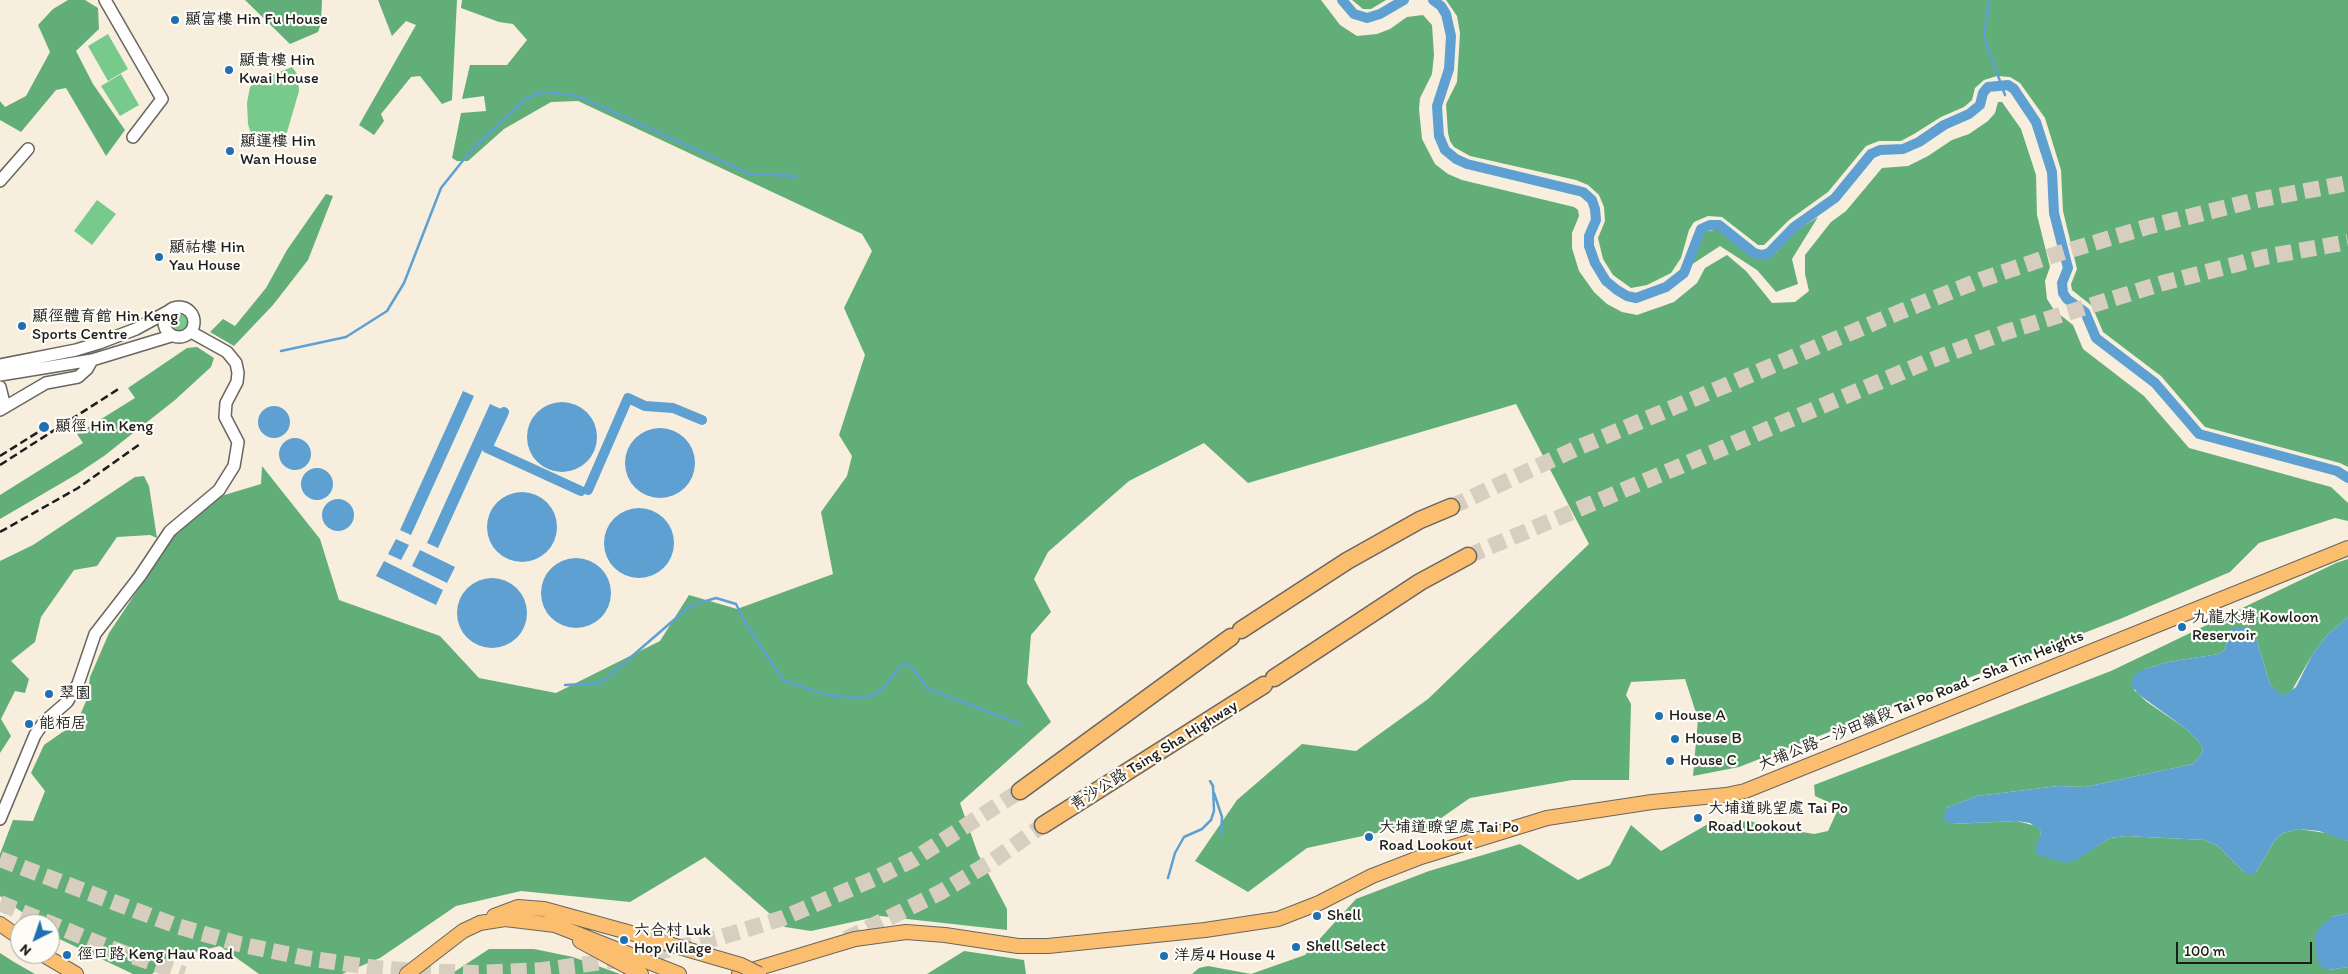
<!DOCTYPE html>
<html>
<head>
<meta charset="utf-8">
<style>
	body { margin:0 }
	#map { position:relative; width:2348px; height:974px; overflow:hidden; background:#f8eedd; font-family:Itim,sans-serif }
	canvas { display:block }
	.north { position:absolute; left:10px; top:914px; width:50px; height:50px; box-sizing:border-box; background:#fdfcf7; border:1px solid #a3a29f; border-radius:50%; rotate:221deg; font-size:14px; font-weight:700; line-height:20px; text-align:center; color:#1c1c1c }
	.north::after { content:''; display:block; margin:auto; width:18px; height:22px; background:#1f6fb2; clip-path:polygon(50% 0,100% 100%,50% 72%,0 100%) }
	.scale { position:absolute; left:2176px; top:942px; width:136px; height:22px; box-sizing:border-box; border:2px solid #1c1c1c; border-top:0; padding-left:6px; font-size:15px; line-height:18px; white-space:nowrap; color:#1c1c1c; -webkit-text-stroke:4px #fdfcf7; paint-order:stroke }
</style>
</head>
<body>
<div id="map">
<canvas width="2348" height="974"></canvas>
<div class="north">N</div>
<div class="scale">100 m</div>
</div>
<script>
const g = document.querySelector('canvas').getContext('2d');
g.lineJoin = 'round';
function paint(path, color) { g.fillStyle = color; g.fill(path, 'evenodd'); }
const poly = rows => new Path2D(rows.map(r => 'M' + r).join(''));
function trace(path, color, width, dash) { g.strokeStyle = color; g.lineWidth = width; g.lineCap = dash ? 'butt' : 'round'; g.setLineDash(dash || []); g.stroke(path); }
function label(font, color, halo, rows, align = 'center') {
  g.font = font + ' Itim,"LXGW WenKai TC",sans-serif'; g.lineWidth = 4.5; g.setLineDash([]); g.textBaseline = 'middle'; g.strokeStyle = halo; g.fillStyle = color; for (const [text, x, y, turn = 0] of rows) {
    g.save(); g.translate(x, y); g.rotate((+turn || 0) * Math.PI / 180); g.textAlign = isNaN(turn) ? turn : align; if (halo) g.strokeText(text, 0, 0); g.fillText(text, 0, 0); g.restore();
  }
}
const green = poly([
	[108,34,128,69,108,81,88,46],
	[292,67,298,75,299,91,285,139,276,144,258,139,251,134,248,124,247,103,250,87,257,81],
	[121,74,139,105,120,116,101,86],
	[97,200,116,214,92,245,74,231],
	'166 323a13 13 0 1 1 26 0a13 13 0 1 1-26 0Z'
]);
const forest = poly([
	[68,0,85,0,98,8,99,29,76,51,93,84,125,130,106,156,66,88,56,90,21,132,0,120,0,101,5,107,26,96,50,52,38,25,53,9],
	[245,0,322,0,321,23,318,32,290,44],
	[378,0,457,0,452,100,442,104,420,76,411,77,381,114,384,121,374,135,359,125,416,25,406,21,392,36],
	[462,0,1321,0,1340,25,1357,36,1377,34,1390,29,1407,17,1423,15,1432,25,1434,55,1432,74,1420,98,1419,109,1422,139,1435,164,1448,174,1462,180,1574,207,1578,210,1579,216,1572,233,1572,248,1579,271,1594,292,1607,304,1622,312,1637,315,1674,302,1697,283,1705,268,1727,255,1746,271,1772,303,1795,302,1809,291,1805,274,1805,255,1831,222,1846,211,1882,168,1908,166,1928,156,1952,140,1969,134,1988,121,1995,113,1998,102,2002,102,2021,129,2036,175,2037,215,2050,267,2045,281,2047,299,2054,310,2073,325,2083,349,2144,396,2189,448,2331,487,2348,503,2348,521,2335,518,2259,543,2230,572,2120,619,1739,767,1693,776,1698,719,1685,679,1631,682,1626,695,1631,704,1629,780,1572,780,1470,798,1421,832,1395,829,1307,848,1248,892,1195,861,1237,800,1302,744,1356,751,1428,699,1589,544,1516,404,1248,483,1204,443,1129,481,1048,552,1034,579,1051,612,1031,635,1027,683,1051,722,960,803,978,854,1007,909,1007,930,880,916,811,931,785,927,705,857,630,902,521,891,456,906,380,958,342,974,259,974,220,946,170,958,152,974,133,974,51,935,50,924,38,924,0,896,0,854,13,820,33,821,45,791,31,773,44,745,64,731,80,715,87,699,90,677,109,633,173,537,221,496,261,484,262,466,320,539,339,600,440,636,479,678,556,693,660,641,689,595,737,609,833,574,821,512,847,476,852,456,839,435,865,355,844,308,872,251,862,234,578,101,551,102,504,129,468,161,457,161,452,158,461,113,486,111,484,96,462,99,470,65,507,65,527,40,513,24,499,22,461,8],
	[1352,0,1386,0,1371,9,1363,9],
	[1446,0,2348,0,2348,467,2340,463,2205,427,2161,376,2103,332,2092,306,2072,290,2071,284,2077,269,2063,211,2061,170,2045,118,2020,83,2010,77,1997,76,1984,80,1975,88,1972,100,1964,107,1941,117,1914,134,1901,141,1879,141,1866,146,1828,192,1789,220,1764,245,1758,245,1722,217,1708,216,1694,222,1689,230,1681,258,1671,273,1647,285,1631,288,1613,275,1603,259,1598,238,1605,221,1604,207,1599,195,1588,185,1576,180,1470,156,1454,147,1450,141,1448,133,1446,104,1457,82,1460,33,1457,16],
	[326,194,333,196,308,260,273,305,234,346,210,332,223,319,235,326,266,288,287,250],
	[1818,217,1792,259,1798,284,1776,292,1757,270,1720,246,1691,265,1704,232,1719,229,1752,256,1763,258,1776,253,1794,232],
	[197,347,214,358,211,367,175,400,104,456,77,474,0,519,0,495,83,443,77,434,135,398,128,388,187,348],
	[144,476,149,486,157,538,150,535,117,537,97,566,74,570,41,617,35,642,11,661,29,679,25,693,15,691,1,719,11,736,0,753,0,561,33,545,135,477],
	[2348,559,2348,617,2327,635,2312,655,2291,692,2285,695,2279,694,2270,684,2257,641,2253,632,2245,628,2232,630,2224,650,2219,654,2168,662,2145,669,2134,690,2147,702,2185,728,2200,743,2203,748,2202,753,2193,764,2085,787,2058,786,1977,796,1946,808,1951,824,2017,821,2036,826,2040,830,2041,835,2036,851,2091,850,2110,838,2126,836,2205,840,2218,846,2245,873,2256,872,2275,840,2283,833,2299,829,2332,834,2348,841,2348,913,2332,917,2328,970,2348,967,2348,974,1192,974,1199,968,1208,966,1251,974,1305,955,1356,899,1429,871,1520,844,1578,880,1610,865,1631,825,1661,851,1708,824,1750,821,1766,826,1814,834,1828,831,1839,807,1815,796,1814,785,2111,671,2336,563],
	[489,949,534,949,573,957,620,974,451,974],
	[964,951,1024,960,1026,974,927,974],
	[0,953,14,962,35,974,0,974]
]);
const water = poly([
	[463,391,474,396,411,535,400,530],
	'527 437a35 35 0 1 1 70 0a35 35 0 1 1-70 0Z',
	[490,404,501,409,438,548,427,543],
	'258 422a16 16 0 1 1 32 0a16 16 0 1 1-32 0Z',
	'625 463a35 35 0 1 1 70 0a35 35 0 1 1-70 0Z',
	'279 454a16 16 0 1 1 32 0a16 16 0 1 1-32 0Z',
	'301 484a16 16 0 1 1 32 0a16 16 0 1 1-32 0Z',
	'487 527a35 35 0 1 1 70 0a35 35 0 1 1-70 0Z',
	'322 515a16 16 0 1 1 32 0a16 16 0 1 1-32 0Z',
	'604 543a35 35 0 1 1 70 0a35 35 0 1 1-70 0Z',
	[396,539,409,545,401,560,388,554],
	[420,550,455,567,447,583,412,566],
	'541 593a35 35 0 1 1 70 0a35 35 0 1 1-70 0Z',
	[384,561,443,590,436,605,376,576],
	'457 613a35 35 0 1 1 70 0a35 35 0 1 1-70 0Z',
	[2348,617,2348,841,2319,831,2299,829,2283,833,2275,840,2256,872,2251,875,2245,873,2218,846,2205,840,2126,836,2110,838,2078,859,2066,863,2038,855,2036,851,2036,846,2041,835,2040,830,2030,823,2017,821,1951,824,1943,819,1946,808,1977,796,2058,786,2085,787,2193,764,2202,753,2203,748,2200,743,2185,728,2138,694,2131,684,2135,674,2145,669,2168,662,2219,654,2224,650,2232,630,2237,627,2245,628,2253,632,2257,641,2270,684,2279,693,2285,695,2296,687,2312,655,2327,635],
	[2348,913,2348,967,2328,970,2321,967,2317,960,2315,935,2320,927,2332,917]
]);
const stream = poly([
	[1989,0,1984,37,2005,95],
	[281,351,346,337,387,311,404,283,441,188,473,148,527,98,542,92,578,96,750,174,797,176],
	[565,685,601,683,690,606,716,598,736,604,745,622,783,680,823,694,855,698,874,695,884,687,902,664,910,665,928,689,1020,724],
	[1214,793,1222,817,1221,835],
	[1168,878,1175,853,1184,837,1202,829,1211,820,1214,811,1213,786,1210,781]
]);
const canal = poly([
	[1342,0,1354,14,1367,18,1380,14,1404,0],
	[1433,0,1441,6,1446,14,1451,36,1449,69,1437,106,1439,136,1445,150,1456,159,1467,164,1583,192,1592,200,1595,209,1596,220,1589,236,1589,246,1595,263,1606,281,1617,290,1627,296,1636,298,1666,287,1684,273,1701,229,1710,225,1719,225,1754,253,1762,255,1769,253,1794,227,1835,198,1871,154,1880,150,1903,149,1919,142,1944,125,1969,114,1980,105,1983,93,1988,87,2008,85,2014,89,2036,122,2052,172,2054,213,2068,268,2062,283,2063,293,2067,299,2085,312,2096,338,2155,383,2199,434,2337,471,2348,478],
	[504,412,487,448,581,491],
	[588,490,628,398,645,406,673,408,702,420]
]);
const highwayTunnel = poly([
	[1451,507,1575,449,1902,311,1983,279,2057,254,2147,227,2252,201,2348,183],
	[1468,556,1926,362,2006,332,2163,283,2265,257,2348,242],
	[0,859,177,926,239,944,306,958,376,968,420,971,478,973,543,970,633,958,718,938,783,918,878,877,914,859,1020,791],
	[0,903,110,948,184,974],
	[846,939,941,892,991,862,1043,825]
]);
const minor = poly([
	[105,0,162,99,133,137],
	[0,181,28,149],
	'164 322a15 15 0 1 1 30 0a15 15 0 1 1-30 0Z',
	[0,365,76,350,99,343,136,329,167,312],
	[0,375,92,360,171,336],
	[0,387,5,407],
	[0,410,46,383,78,377,87,369,92,360],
	[0,819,35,735,44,722,67,702,78,684,95,634,140,576,170,531,219,490,234,466,238,442,225,417,226,403,237,382,238,373,236,363,227,352,191,332]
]);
const major = poly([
	[494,916,518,907,544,909,624,931],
	[0,924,20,938],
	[580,941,641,974],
	[42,954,76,974],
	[407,974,463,931,480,923,505,919,555,925,679,974],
	[739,974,855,939,906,932,945,935,1018,946,1048,946,1205,930,1278,919,1319,903,1372,876,1421,857,1547,818,1652,802,1726,795,1745,791,2348,548]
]);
const highway = poly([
	[1241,630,1347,561,1420,520,1451,507],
	[1274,678,1420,582,1468,556],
	[1020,791,1231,637],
	[1043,825,1264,685]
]);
const rail = poly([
	[0,456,43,429],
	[0,465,120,388],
	[0,532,78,488,140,444]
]);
const majorBridge = poly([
	[624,931,741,965,759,974]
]);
const markers = [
	[175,20,5,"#1f6fb2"],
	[229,70,5,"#1f6fb2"],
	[230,151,5,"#1f6fb2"],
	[159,257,5,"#1f6fb2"],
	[22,326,5,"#1f6fb2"],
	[44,427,6,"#1f6fb2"],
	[2182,627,5,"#1f6fb2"],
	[49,694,5,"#1f6fb2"],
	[1659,716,5,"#1f6fb2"],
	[29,724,5,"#1f6fb2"],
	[1675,739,5,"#1f6fb2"],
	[1670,761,5,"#1f6fb2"],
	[1698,818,5,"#1f6fb2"],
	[1369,837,5,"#1f6fb2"],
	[1317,916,5,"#1f6fb2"],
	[624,940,5,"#1f6fb2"],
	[1296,947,5,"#1f6fb2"],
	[67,955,5,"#1f6fb2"],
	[1164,956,5,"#1f6fb2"]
];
const poiNames = [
	["顯富樓 Hin Fu House",185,20],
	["顯貴樓 Hin",239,61],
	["Kwai House",239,79],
	["顯運樓 Hin",240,142],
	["Wan House",240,160],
	["顯祐樓 Hin",169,248],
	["Yau House",169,266],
	["顯徑體育館 Hin Keng",32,317],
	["Sports Centre",32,335],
	["顯徑 Hin Keng",55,427],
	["九龍水塘 Kowloon",2192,618],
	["Reservoir",2192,636],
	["翠園",59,694],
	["House A",1669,716],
	["能栢居",39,724],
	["House B",1685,739],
	["House C",1680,761],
	["大埔道眺望處 Tai Po",1708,809],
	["Road Lookout",1708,827],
	["大埔道瞭望處 Tai Po",1379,828],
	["Road Lookout",1379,846],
	["Shell",1327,916],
	["六合村 Luk",634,931],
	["Hop Village",634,949],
	["Shell Select",1306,947],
	["徑口路 Keng Hau Road",77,955],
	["洋房4 House 4",1174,956]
];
const streetNames = [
	["大埔公路－沙田嶺段 Tai Po Road – Sha Tin Heights",1921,701,-22],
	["青沙公路 Tsing Sha Highway",1154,756,-32]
];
paint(green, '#78ca8c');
paint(forest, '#62ae78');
paint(water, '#5da0d1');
trace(stream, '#5da0d1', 2.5);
trace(canal, '#5da0d1', 10);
trace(highwayTunnel, '#d7cec0', 16, [16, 8]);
trace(minor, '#696660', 14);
trace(major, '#696660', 16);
trace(highway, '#696660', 19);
trace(minor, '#fff', 11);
trace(major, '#fabe6e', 14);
trace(highway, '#fabe6e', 16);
trace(rail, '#1c1c1c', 2.5, [8, 4]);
trace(majorBridge, '#696660', 16, []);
trace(majorBridge, '#fabe6e', 14);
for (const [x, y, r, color] of markers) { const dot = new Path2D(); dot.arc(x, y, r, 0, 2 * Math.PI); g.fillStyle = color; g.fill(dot); trace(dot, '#fdfcf7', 2); }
label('16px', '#1c1c1c', '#fdfcf7', poiNames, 'left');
label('16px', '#1c1c1c', '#fdfcf7', streetNames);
</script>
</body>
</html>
